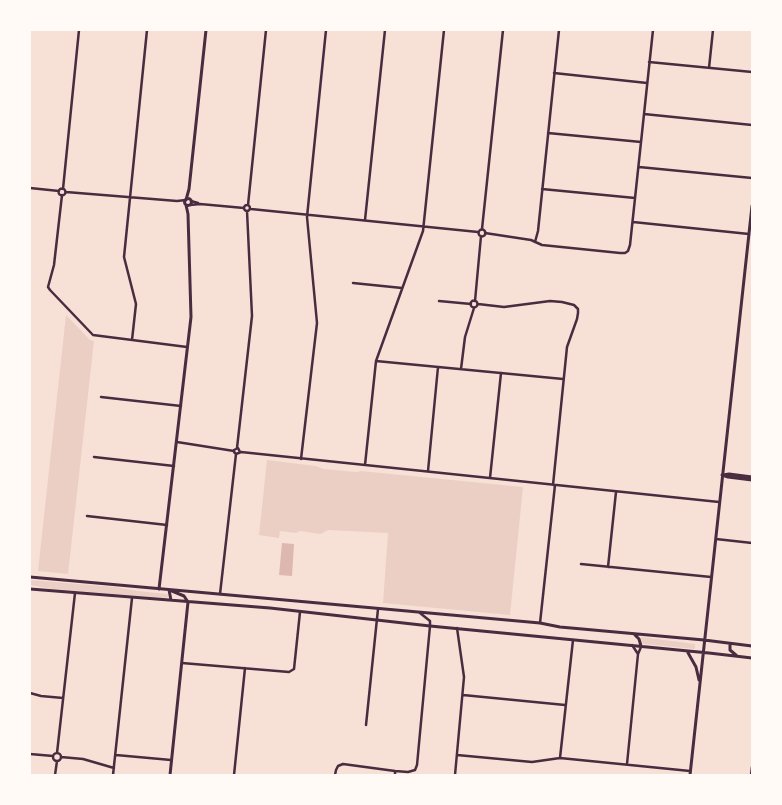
<!DOCTYPE html>
<html>
<head>
<meta charset="utf-8">
<style>
	body { margin:0 }
	#map { position:relative; width:782px; height:805px; overflow:hidden; background:#f7e1d7; font-family:Arial,sans-serif }
	canvas { display:block }
	.frame { position:absolute; inset:0; border:31px solid #fffaf5; pointer-events:none }
</style>
</head>
<body>
<div id="map">
<canvas width="782" height="805"></canvas>
<div class="frame"></div>
</div>
<script>
const g = document.querySelector('canvas').getContext('2d');
g.lineJoin = 'round';
function paint(path, color) { g.fillStyle = color; g.fill(path, 'evenodd'); }
const poly = rows => new Path2D(rows.map(r => 'M' + r).join(''));
function trace(path, color, width, dash) { g.strokeStyle = color; g.lineWidth = width; g.lineCap = dash ? 'butt' : 'round'; g.setLineDash(dash || []); g.stroke(path); }
const green = poly([
	[66,315,90,340,94,341,68,574,38,571],
	[267,460,316,466,323,469,357,472,361,471,523,487,510,615,383,603,388,533,328,530,321,534,300,531,296,533,280,531,279,538,259,535],
	[30,580,115,587,138,591,167,594,169,595,168,597,166,598,52,589,30,585],
	[641,637,695,644,695,649,644,644,642,643]
]);
const water = poly([
	[282,543,294,544,292,576,279,575]
]);
const minor = poly([
	[649,62,752,72],
	[709,68,713,30],
	[554,73,647,83],
	[644,114,752,125],
	[548,133,641,142],
	[639,167,752,178],
	[30,188,59,191],
	'58.5 192a3.5 3.5 0 1 1 7 0a3.5 3.5 0 1 1-7 0Z',
	[63,189,79,30],
	[542,189,635,198],
	[66,192,177,201,186,200],
	[62,195,54,265,48,287,50,290,93,335,187,347],
	[191,201,198,203],
	'244 208a3 3 0 1 1 6 0a3 3 0 1 1-6 0Z',
	[190,205,200,204,244,208],
	[248,205,266,30],
	[251,209,478,232],
	[365,220,385,30],
	[633,222,749,234],
	[482,229,503,30],
	'478.5 233a3.5 3.5 0 1 1 7 0a3.5 3.5 0 1 1-7 0Z',
	[485,233,531,240,542,245,620,253,625,253,628,251,630,245,653,30],
	[535,242,538,231,559,30],
	[353,283,402,288],
	'470.5 304a3.5 3.5 0 1 1 7 0a3.5 3.5 0 1 1-7 0Z',
	[439,301,471,304],
	[475,301,481,236],
	[478,304,504,307,550,301,562,302,574,305,578,309,578,313,577,319,567,347,553,485],
	[132,340,136,304,124,257,147,30],
	[376,361,563,379],
	[461,369,465,337,474,308],
	[101,397,181,406],
	[177,442,234,451],
	[237,448,252,316,247,211],
	[240,452,238,448,234,450,234,452,236,454,241,452,719,502],
	[94,457,174,466],
	[301,459,317,323,307,217,326,30],
	[365,465,376,361,423,231,444,30],
	[428,471,438,367],
	[490,478,501,373],
	[87,516,167,525],
	[716,539,752,543],
	[581,564,711,577],
	[608,567,616,492],
	[220,594,236,454],
	[540,623,555,485],
	[632,645,638,654],
	[182,663,289,672,294,669,300,612],
	[30,693,41,696,63,698],
	[463,695,565,705],
	[366,725,378,609],
	[57,753,75,593],
	'53 757a4 4 0 1 1 8 0a4 4 0 1 1-8 0Z',
	[30,754,53,756],
	[116,755,171,760],
	[457,755,532,762,560,758,690,771],
	[61,757,83,759,114,768],
	[560,758,573,640],
	[627,764,638,654,641,647],
	[55,775,57,761],
	[113,775,132,598],
	[234,775,245,668],
	[335,775,336,770,338,766,343,764,395,771],
	[395,775,395,771,408,772,415,770,417,765,430,626,430,621,420,613],
	[455,775,464,677,457,628],
	[751,775,752,767]
]);
const tertiary = poly([
	'184.5 202a3.5 3.5 0 1 1 7 0a3.5 3.5 0 1 1-7 0Z',
	[186,200,189,189,206,30],
	[722,475,728,477,752,480],
	[723,475,729,474,752,477],
	[159,589,191,317,188,214,186,205],
	[170,775,188,602]
]);
const secondary = poly([
	[30,577,540,623,560,627,704,640,752,646],
	[30,589,270,608,430,626,709,653,752,658],
	[169,590,171,600],
	[172,591,184,596,188,602],
	[634,634,639,639,641,646],
	[730,644,730,650,737,656],
	[687,651,696,667,699,680],
	[690,775,752,206]
]);
paint(green, '#ebcfc5');
paint(water, '#dcb8b0');
trace(minor, '#4a2c40', 2.5);
trace(tertiary, '#4a2c40', 3);
trace(secondary, '#4a2c40', 3);
</script>
</body>
</html>
